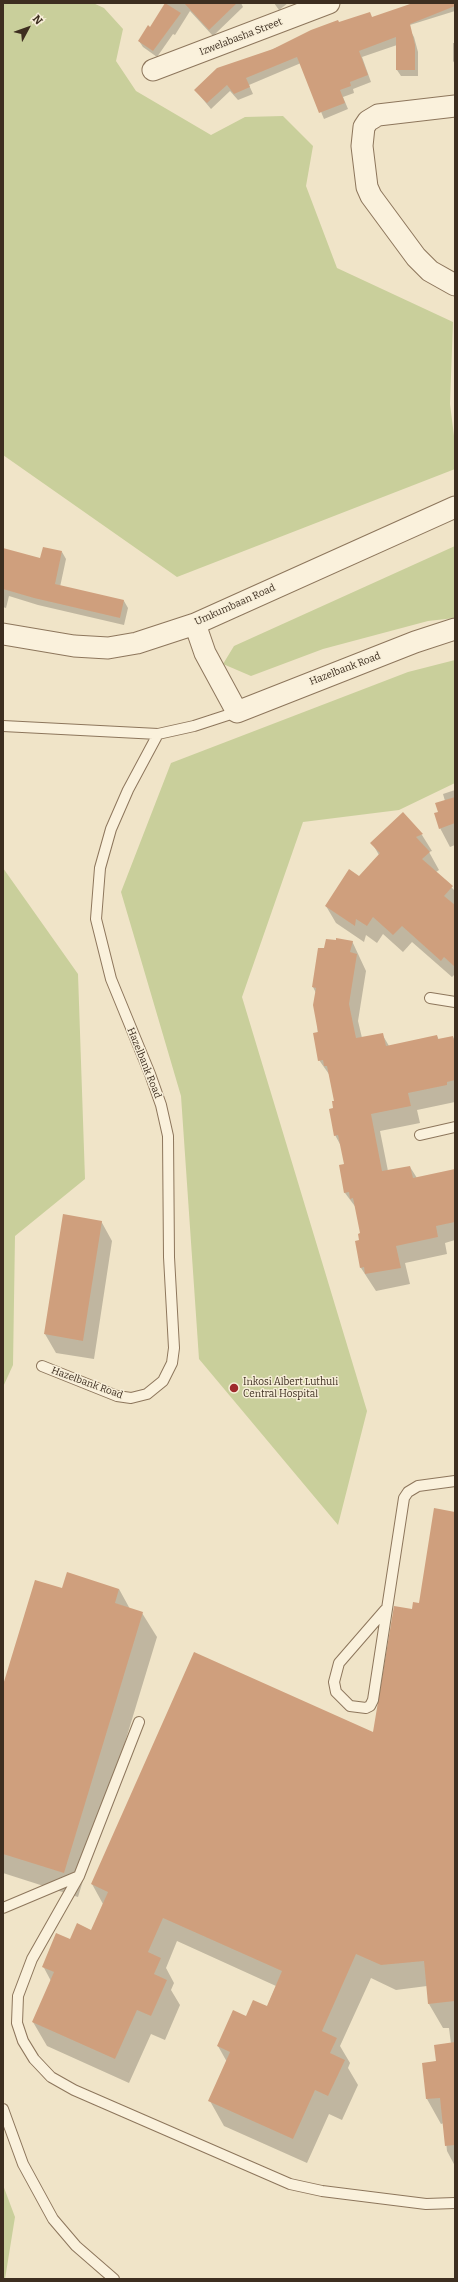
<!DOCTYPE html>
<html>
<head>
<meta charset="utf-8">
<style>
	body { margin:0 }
	#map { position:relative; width:458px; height:2282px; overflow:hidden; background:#f0e4c8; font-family:Bitter,serif }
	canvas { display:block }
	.frame { position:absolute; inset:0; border:4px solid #3d2e20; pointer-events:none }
	.north { position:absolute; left:8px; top:8px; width:40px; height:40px; -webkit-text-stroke:3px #f7eed8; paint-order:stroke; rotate:49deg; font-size:11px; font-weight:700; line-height:16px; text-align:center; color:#3d2e20 }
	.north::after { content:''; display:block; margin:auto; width:14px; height:18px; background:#3d2e20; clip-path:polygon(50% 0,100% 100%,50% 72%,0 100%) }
</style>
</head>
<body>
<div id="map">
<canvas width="458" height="2282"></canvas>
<div class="frame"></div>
<div class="north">N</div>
</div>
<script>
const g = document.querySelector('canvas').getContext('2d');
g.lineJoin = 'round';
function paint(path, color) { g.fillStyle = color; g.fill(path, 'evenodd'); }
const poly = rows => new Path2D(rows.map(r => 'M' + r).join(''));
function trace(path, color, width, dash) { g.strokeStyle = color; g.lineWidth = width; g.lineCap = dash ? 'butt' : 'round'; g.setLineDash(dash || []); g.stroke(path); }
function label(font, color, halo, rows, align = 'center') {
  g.font = font + ' Bitter,serif'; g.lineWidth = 3; g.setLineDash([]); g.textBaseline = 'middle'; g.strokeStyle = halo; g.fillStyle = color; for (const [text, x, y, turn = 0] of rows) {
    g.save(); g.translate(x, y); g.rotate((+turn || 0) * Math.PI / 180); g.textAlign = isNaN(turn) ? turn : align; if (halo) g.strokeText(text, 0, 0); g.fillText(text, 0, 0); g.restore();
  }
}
const green = poly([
	[3,3,93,3,104,8,123,29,116,61,136,91,211,135,245,117,283,116,313,146,306,186,337,268,453,322,450,404,455,444,455,469,177,577,3,455],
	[455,546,455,618,428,621,323,649,251,676,223,664,234,646],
	[455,660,455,783,399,810,303,822,242,997,367,1411,338,1525,199,1359,181,1096,121,892,171,763,408,672],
	[3,868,78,974,85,1179,15,1236,13,1365,3,1387],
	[3,2185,15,2217,5,2279,3,2279]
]);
const shadow = poly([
	[166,3,241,3,243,7,213,36,190,11,175,35,173,34,157,57,143,47,139,41,151,28],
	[274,3,288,3,279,10],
	[416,3,455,3,455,11,397,29,410,30,414,37,418,52,418,76,401,76,397,70,397,45,362,57,371,82,353,89,354,93,343,97,348,109,324,119,301,63,249,85,253,94,238,100,230,91,211,109,195,90,273,49,339,23,372,18],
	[453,43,455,43,455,64,453,61],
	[3,549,41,559,62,552,66,559,60,587,124,601,128,608,124,625,38,605,9,596,6,608,3,607],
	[455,790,455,845,450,847,440,828,439,812,445,801,443,794],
	[403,814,422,835,432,851,429,852,439,870,436,872,455,891,455,974,452,977,412,942,403,952,383,934,377,943,366,935,364,942,336,923,326,906,359,877,379,855,372,843],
	[352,941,366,971,358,1021,362,1038,382,1034,389,1046,437,1036,439,1040,453,1037,455,1041,455,1102,417,1110,420,1123,380,1131,388,1171,410,1167,417,1178,455,1170,455,1240,445,1243,447,1254,405,1263,410,1284,376,1291,361,1268,361,1234,357,1209,345,1193,345,1165,341,1146,335,1135,335,1101,331,1077,319,1060,316,993,313,987,325,950],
	[101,1221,112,1241,94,1359,56,1353,45,1334],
	[455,1513,455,2166,447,2151,444,2123,441,2124,427,2099,423,2064,437,2062,451,2044,449,2028,443,2028,429,2004,427,1986,396,1990,371,1978,340,2046,350,2063,348,2068,358,2085,342,2120,329,2114,307,2163,224,2126,210,2101,227,2062,218,2046,247,2017,267,2007,276,1986,177,1941,166,1968,174,1983,171,1990,180,2005,165,2040,151,2034,129,2083,47,2046,33,2022,51,1981,43,1966,70,1940,92,1931,103,1904,92,1884,374,1734,413,1610,420,1604],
	[63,1589,119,1589,130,1609,142,1613,157,1637,78,1897,3,1873,3,1688]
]);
const building = poly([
	[165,3,181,13,153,51,138,41,148,25,150,27],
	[184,3,237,3,209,30],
	[413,3,455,3,455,6,410,24,415,45,415,70,396,70,396,37,359,51,368,75,350,82,351,86,340,90,345,103,319,113,297,57,246,78,250,87,234,94,227,85,207,103,194,90,217,68,273,49,311,30,338,20,339,22,370,12,372,17],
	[43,547,62,551,55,584,124,600,120,618,34,598,3,589,3,548,40,558],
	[455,797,455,823,439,829,434,813,438,812,435,803],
	[403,812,423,834,416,837,430,852,422,859,453,886,444,896,455,905,455,967,444,957,441,961,402,926,393,935,373,917,367,926,356,919,355,926,325,906,349,869,359,876,380,853,370,843],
	[336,938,353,941,350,952,357,954,349,1004,356,1038,383,1033,386,1046,437,1035,438,1039,453,1036,455,1045,455,1080,447,1082,447,1085,408,1093,411,1106,371,1114,382,1171,410,1166,413,1178,455,1169,455,1222,436,1226,438,1237,396,1246,401,1268,365,1274,364,1267,360,1268,355,1241,359,1240,358,1234,360,1233,353,1198,350,1199,349,1192,344,1193,339,1165,344,1164,338,1135,334,1136,329,1109,333,1108,332,1101,334,1101,327,1066,324,1066,323,1060,318,1061,313,1033,318,1032,313,1005,316,988,312,987,318,948,324,948,326,939,336,940],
	[63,1214,102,1221,83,1341,44,1334],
	[434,1508,455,1512,455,2001,428,2004,424,1961,381,1965,356,1954,322,2031,337,2038,330,2053,345,2060,328,2096,315,2090,293,2139,208,2101,230,2052,217,2046,233,2010,246,2016,253,2000,267,2006,282,1971,163,1918,148,1952,161,1958,154,1974,167,1980,151,2016,137,2010,115,2059,32,2022,54,1972,42,1967,56,1933,70,1939,77,1923,91,1930,108,1892,91,1884,194,1652,373,1732,394,1606,412,1609,413,1602,419,1603],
	[67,1572,119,1589,115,1603,143,1612,64,1873,3,1854,3,1685,35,1580,62,1588],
	[455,2042,455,2145,445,2146,440,2098,426,2099,422,2063,436,2061,434,2045]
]);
const lane = poly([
	[3,726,158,734,194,726,237,712],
	[430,998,455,1002],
	[420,1135,455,1127],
	[42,1366,117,1396,131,1398,147,1394,163,1381,172,1363,174,1348,169,1257,168,1136,161,1105,150,1074,111,979,96,919,100,868,111,829,128,790,158,734],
	[385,1610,339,1663,334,1682,336,1692,350,1706,366,1708,370,1706,373,1700,404,1498,408,1492,418,1486,455,1481],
	[139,1722,79,1876,32,1959,18,1996,17,2023,23,2041,34,2059,51,2077,74,2090,290,2184,322,2191,426,2204,455,2203],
	[3,1908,79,1876],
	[3,2109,23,2164,53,2219,76,2246,114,2279]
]);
const street = poly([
	[153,70,329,3],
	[455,106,378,115,368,121,364,127,362,146,367,187,371,196,416,257,430,271,455,285],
	[195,624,205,653,237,712,415,642,455,629],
	[3,634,74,646,108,648,137,643,195,624,455,507]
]);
const markers = [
	[234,1388,5,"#9e2a2b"]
];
const streetNames = [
	["Izwelabasha Street",241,37,-21],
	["Umkumbaan Road",235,605,-24],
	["Hazelbank Road",345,669,-21],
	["Hazelbank Road",144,1063,68],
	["Hazelbank Road",87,1383,20]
];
const poiNames = [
	["Inkosi Albert Luthuli",243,1382],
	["Central Hospital",243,1394]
];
paint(green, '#c9cf9b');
paint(shadow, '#0003');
paint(building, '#cf9f7d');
trace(lane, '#8d765c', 12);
trace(street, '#8d765c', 23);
trace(lane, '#faf1dc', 10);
trace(street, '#faf1dc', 21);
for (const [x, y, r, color] of markers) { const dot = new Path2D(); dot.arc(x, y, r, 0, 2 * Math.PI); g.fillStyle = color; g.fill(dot); trace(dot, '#f7eed8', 1.5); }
label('10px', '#3d2e20', '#f7eed8', streetNames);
label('10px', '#3d2e20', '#f7eed8', poiNames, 'left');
</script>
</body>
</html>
